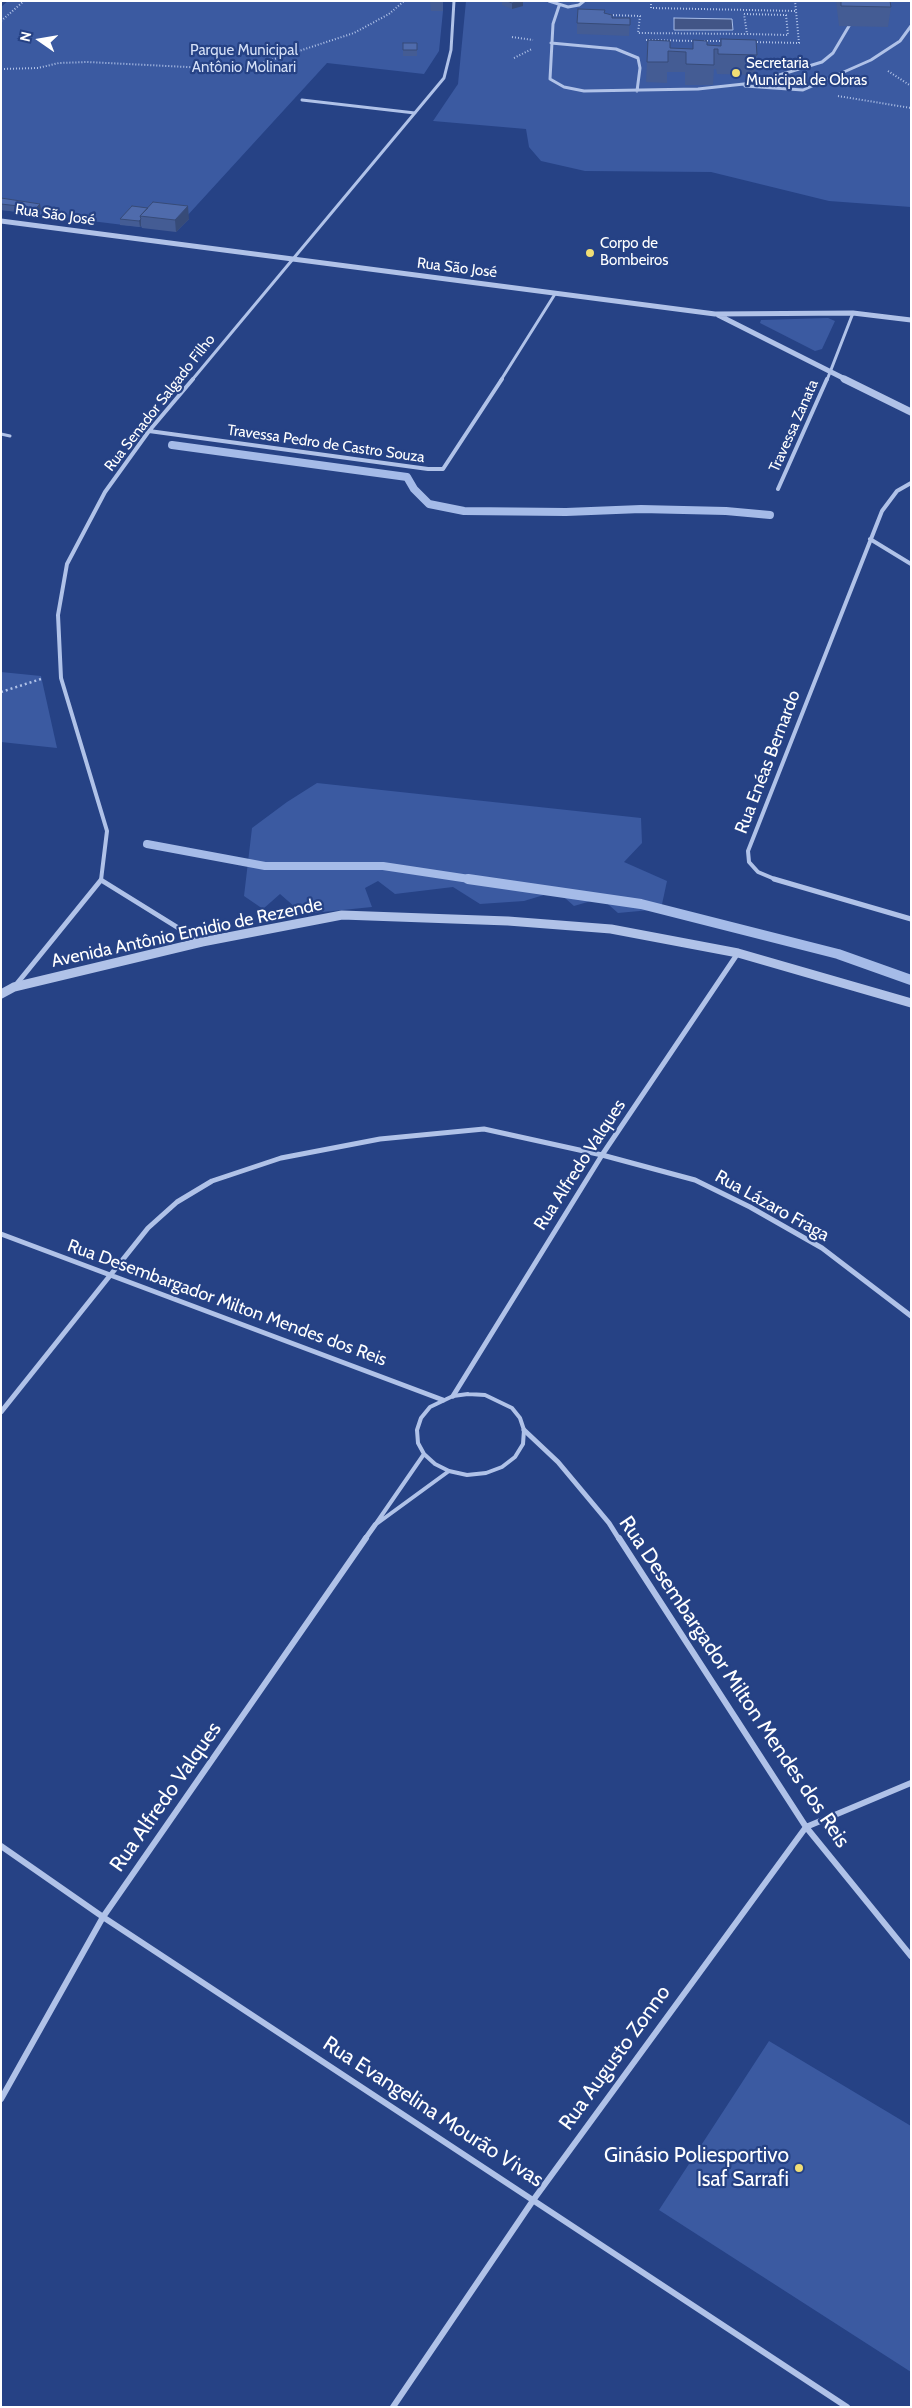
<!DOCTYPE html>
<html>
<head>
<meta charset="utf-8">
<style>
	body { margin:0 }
	#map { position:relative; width:912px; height:2408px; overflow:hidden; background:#264285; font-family:Cabin,sans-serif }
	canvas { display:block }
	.frame { position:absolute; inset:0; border:2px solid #fff; pointer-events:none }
	.north { position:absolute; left:15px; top:15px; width:50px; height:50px; -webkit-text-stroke:4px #264285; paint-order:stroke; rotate:283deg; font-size:14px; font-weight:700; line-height:20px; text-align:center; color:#fff }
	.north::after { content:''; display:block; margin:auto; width:18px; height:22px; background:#fff; clip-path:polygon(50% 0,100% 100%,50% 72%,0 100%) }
</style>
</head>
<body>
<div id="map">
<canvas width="912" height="2408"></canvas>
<div class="frame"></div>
<div class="north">N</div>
</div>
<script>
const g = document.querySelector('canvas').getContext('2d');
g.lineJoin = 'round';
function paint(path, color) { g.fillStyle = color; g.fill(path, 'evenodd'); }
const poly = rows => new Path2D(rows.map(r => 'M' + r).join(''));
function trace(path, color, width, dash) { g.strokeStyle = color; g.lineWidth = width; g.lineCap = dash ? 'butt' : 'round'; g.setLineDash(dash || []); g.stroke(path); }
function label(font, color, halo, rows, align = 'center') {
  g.font = font + ' Cabin,sans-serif'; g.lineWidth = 4.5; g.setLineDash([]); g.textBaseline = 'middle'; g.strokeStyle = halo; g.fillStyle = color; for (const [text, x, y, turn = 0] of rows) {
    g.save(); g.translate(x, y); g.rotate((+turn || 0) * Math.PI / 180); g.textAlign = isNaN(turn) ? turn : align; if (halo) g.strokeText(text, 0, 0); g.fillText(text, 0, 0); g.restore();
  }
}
const green = poly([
	[8,1,442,1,443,11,439,51,424,74,327,63,186,217,152,213,140,227,1,210,1,7],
	[466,1,911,1,911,207,829,201,711,172,585,171,541,161,529,147,526,129,433,121,458,84],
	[828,318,835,321,822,349,815,351,760,323,761,320],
	[1,672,41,676,57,748,1,742],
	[317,783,641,818,642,843,624,862,667,881,661,909,618,913,601,898,574,906,557,891,524,901,480,904,453,887,395,894,378,881,365,888,372,907,303,914,280,894,263,909,244,896,252,828,287,802],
	[769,2041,911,2126,911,2372,659,2210]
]);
const water = poly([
	[674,18,732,19,733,30,674,30,674,18]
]);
const streamFar1 = poly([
	[172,445,407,477,414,489,429,504,464,511,566,512,641,509,726,511,770,515],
	[147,844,265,866,383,866,476,880]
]);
const stream = poly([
	[468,879,641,904,838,954,911,980]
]);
const pathFar1 = poly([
	[651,1,651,8,796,11,795,1],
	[744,14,786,15,788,35,747,34,744,14],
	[610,15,640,16,638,33,747,34],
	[1,21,24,1],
	[512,37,533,40],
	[646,40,695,41],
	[704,41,725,41],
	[754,42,799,43,796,11],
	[514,58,532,49],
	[1,69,38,68,59,63,87,62,227,69,256,65,354,33,389,14,404,1],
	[888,71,911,86],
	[838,96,911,108]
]);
const path = poly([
	[1,692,41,679]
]);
const serviceFar1 = poly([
	[1,434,10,436]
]);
const service = poly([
	[468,1394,485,1395,512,1408,520,1418,524,1430,523,1444,515,1457,502,1467,486,1473,467,1475,449,1471,435,1464,424,1454,418,1443,417,1430,421,1418,430,1407,453,1396,468,1394],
	[424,1454,375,1525,449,1471]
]);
const minorFar3 = poly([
	[549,1,568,7,579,5,584,1],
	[559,6,553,24,550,79,564,87,584,91,698,89,753,83,822,62,833,53,849,26],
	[551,43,616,49,638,58,640,68,637,91],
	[745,86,803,90,871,60,900,41,911,26],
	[302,100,415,113],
	[192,380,444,78,451,50,454,1],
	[501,380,555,294],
	[827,380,853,313]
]);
const minorFar2 = poly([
	[149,431,428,469,443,469,502,379],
	[778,489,827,379],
	[870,539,911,564],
	[101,880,107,831,61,678,58,615,67,564,105,492,149,431,193,379],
	[777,880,758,872,749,862,748,851,882,511,897,491,911,483]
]);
const minorFar1 = poly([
	[774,879,911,919],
	[15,986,101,880,201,942],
	[1,1234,443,1400],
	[453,1396,602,1155,738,953],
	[1,1412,148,1228,177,1202,212,1181,281,1158,380,1139,484,1129,602,1155,695,1180,750,1207,822,1248,911,1316],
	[524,1430,558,1462,609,1523,619,1539],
	[365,1539,375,1525]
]);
const minor = poly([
	[619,1538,806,1827,911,1956],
	[1,1846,103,1917,847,2407],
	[1,2099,103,1917,366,1538],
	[393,2407,534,2199,806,1827,911,1783]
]);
const tertiaryFar2 = poly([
	[1,221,715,314,853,313,911,320],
	[718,315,847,380]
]);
const tertiaryFar1 = poly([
	[844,379,911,412]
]);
const tertiary = poly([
	[1,994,14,987,202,942,342,915,508,921,611,929,738,953,911,1003]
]);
const wall = poly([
	[430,1,443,1,443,11,431,11],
	[502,1,523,1,523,6,512,9,502,5],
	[836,1,890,1,891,7,888,27,839,26],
	[604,13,612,18,630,18,629,36,577,34,577,23],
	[721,39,757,55,755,75,717,74,716,69,714,69,713,85,685,85,685,72,667,72,667,83,646,82,648,40,670,48,693,49,693,40,707,45,720,46],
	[403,43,417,43,417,56,403,56],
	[1,198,40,204,41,210,36,214,1,210],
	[132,206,189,219,176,232,142,228,141,226,140,227,120,225,120,219]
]);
const shadedWall = poly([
	[520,1,523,1,523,6,512,9,512,3],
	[40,204,41,210,36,214,36,208],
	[188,206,189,219,176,232,175,220],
	[141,219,141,226,140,227,139,221]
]);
const building = poly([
	[507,1,520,1,512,3,507,1],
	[841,1,890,1,891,7,841,6,841,1],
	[578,9,605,10,604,13,612,15,612,18,630,18,630,25,577,23,578,9],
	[721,39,756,40,757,55,718,54,718,49,714,49,714,65,686,64,686,52,668,51,668,62,647,62,648,40,670,41,670,48,693,49,693,40,707,41,707,45,721,46,721,39],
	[403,43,417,43,417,50,403,50,403,43],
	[1,198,40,204,36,208,1,204,1,198],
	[153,202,188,206,175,220,140,216,153,202],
	[132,206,148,208,140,216,141,219,139,221,120,219,132,206]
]);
const markers = [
	[736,73,5,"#f1de75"],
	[590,253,5,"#f1de75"],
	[799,2168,5,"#f1de75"]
];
const farParknames = [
	["Parque Municipal",244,51],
	["Antônio Molinari",244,68]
];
const farPoinames = [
	["Secretaria",746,64],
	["Municipal de Obras",746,81],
	["Corpo de",600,244],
	["Bombeiros",600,261]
];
const farStreetnames = [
	["Rua São José",55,215,8],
	["Rua São José",457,268,7],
	["Rua Senador Salgado Filho",160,403,-52],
	["Travessa Zanata",794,426,-66],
	["Travessa Pedro de Castro Souza",326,444,8]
];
const streetNames = [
	["Rua Enéas Bernardo",768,762,-69],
	["Avenida Antônio Emidio de Rezende",187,933,-12],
	["Rua Alfredo Valques",580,1165,-57],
	["Rua Lázaro Fraga",772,1206,29],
	["Rua Desembargador Milton Mendes dos Reis",227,1303,20]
];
const nearStreetnames = [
	["Rua Desembargador Milton Mendes dos Reis",734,1682,56],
	["Rua Alfredo Valques",166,1797,-55],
	["Rua Augusto Zonno",615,2058,-54],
	["Rua Evangelina Mourão Vivas",433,2112,33]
];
const nearPoinames = [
	["Ginásio Poliesportivo",789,2156],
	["Isaf Sarrafi",789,2180]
];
paint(green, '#3b5aa1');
paint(water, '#425586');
trace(water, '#a5bbe8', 1);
trace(streamFar1, '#a5bbe8', 8);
trace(stream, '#a5bbe8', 10);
trace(pathFar1, '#b0c2e8', 2, [1, 2]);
trace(path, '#b0c2e8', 2.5, [2, 3]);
trace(serviceFar1, '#b0c2e8', 3);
trace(service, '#b0c2e8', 4);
trace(minorFar3, '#b0c2e8', 3);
trace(minorFar2, '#b0c2e8', 4);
trace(minorFar1, '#b0c2e8', 5);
trace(minor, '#b0c2e8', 6);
trace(tertiaryFar2, '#b0c2e8', 5);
trace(tertiaryFar1, '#b0c2e8', 7);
trace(tertiary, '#b0c2e8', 9);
paint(wall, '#445c94');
paint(shadedWall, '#374b78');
paint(building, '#4f6bac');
trace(building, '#374b78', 1);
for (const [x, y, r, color] of markers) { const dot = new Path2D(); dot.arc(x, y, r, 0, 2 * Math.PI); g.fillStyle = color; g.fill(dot); trace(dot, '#264285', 2); }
label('15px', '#d4dff6', '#264285', farParknames);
label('15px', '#fff', '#264285', farPoinames, 'left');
label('15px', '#fff', '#264285', farStreetnames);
label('18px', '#fff', '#264285', streetNames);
label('21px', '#fff', '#264285', nearStreetnames);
label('21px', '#fff', '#264285', nearPoinames, 'right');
</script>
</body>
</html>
